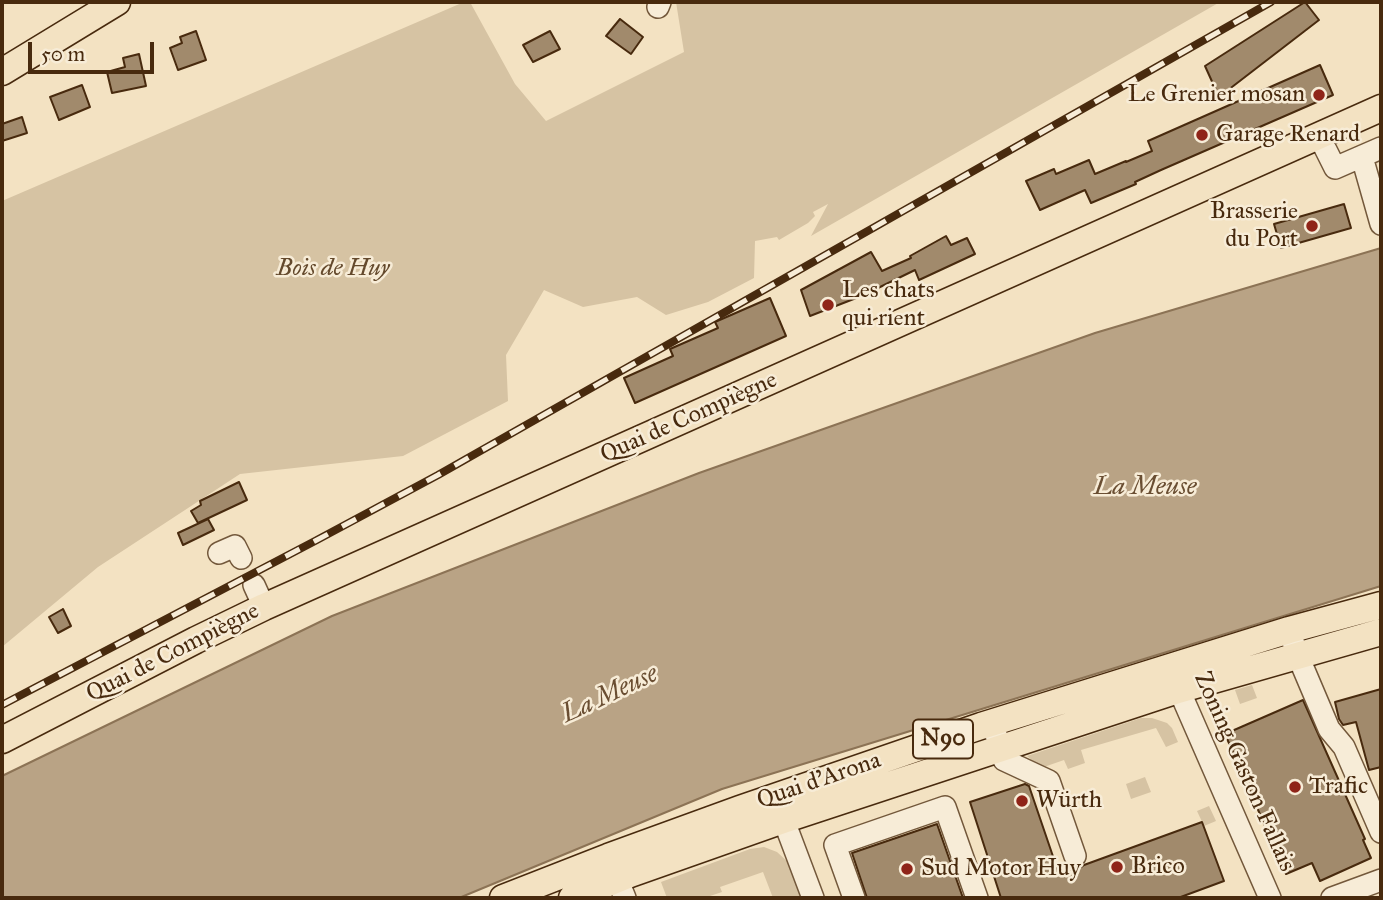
<!DOCTYPE html>
<html>
<head>
<meta charset="utf-8">
<style>
	body { margin:0 }
	#map { position:relative; width:1383px; height:900px; overflow:hidden; background:#f3e2c2; font-family:"IM FELL Great Primer",serif }
	canvas { display:block }
	.frame { position:absolute; inset:0; border:4px solid #482a0e; pointer-events:none }
	.scale { position:absolute; left:28px; top:42px; width:126px; height:32px; box-sizing:border-box; border:4px solid #482a0e; border-top:0; padding-left:9px; font-size:21px; line-height:24px; white-space:nowrap; color:#482a0e; -webkit-text-stroke:5px #f7ecd7; paint-order:stroke }
</style>
</head>
<body>
<div id="map">
<canvas width="1383" height="900"></canvas>
<div class="frame"></div>
<div class="scale">50 m</div>
</div>
<script>
const g = document.querySelector('canvas').getContext('2d');
g.lineJoin = 'round';
function paint(path, color) { g.fillStyle = color; g.fill(path, 'evenodd'); }
const poly = rows => new Path2D(rows.map(r => 'M' + r).join(''));
function trace(path, color, width, dash) { g.strokeStyle = color; g.lineWidth = width; g.lineCap = dash ? 'butt' : 'round'; g.setLineDash(dash || []); g.stroke(path); }
function label(font, color, halo, rows, align = 'center') {
  g.font = font + ' "IM FELL Great Primer",serif'; g.lineWidth = 5; g.setLineDash([]); g.textBaseline = 'middle'; g.strokeStyle = halo; g.fillStyle = color; for (const [text, x, y, turn = 0] of rows) {
    g.save(); g.translate(x, y); g.rotate((+turn || 0) * Math.PI / 180); g.textAlign = isNaN(turn) ? turn : align; if (halo) g.strokeText(text, 0, 0); g.fillText(text, 0, 0); g.restore();
  }
}
const green = poly([
	[464,2,470,2,515,84,546,121,684,52,676,2,1220,2,811,236,828,204,813,212,815,216,808,223,779,240,777,237,755,241,754,278,708,302,666,315,637,297,583,307,544,290,506,355,508,401,403,456,240,474,98,567,2,647,2,201],
	[1252,685,1257,698,1240,704,1235,690],
	[1141,718,1152,718,1167,723,1172,728,1178,742,1166,747,1156,728,1081,750,1085,763,1068,769,1064,760,1041,768,1027,756],
	[1145,777,1151,792,1131,799,1126,784],
	[1209,806,1216,821,1204,826,1197,811],
	[764,847,777,852,789,863,802,898,773,898,763,872,720,887,722,892,704,898,667,898,661,882,750,849]
]);
const water = poly([
	[1381,248,1381,586,722,789,459,898,2,898,2,776,332,616,699,473,1095,333,1381,248]
]);
const building = poly([
	[1305,2,1319,20,1219,97,1205,66,1305,2],
	[620,19,643,37,631,54,606,36,620,19],
	[196,31,206,60,178,70,170,48,182,43,180,37,196,31],
	[550,31,560,49,533,62,523,45,550,31],
	[139,54,146,86,112,93,107,72,125,67,123,58,139,54],
	[1320,65,1333,95,1161,170,1135,182,1136,184,1091,203,1085,190,1040,210,1026,181,1054,169,1056,174,1089,160,1095,174,1126,161,1126,162,1152,151,1148,141,1320,65],
	[82,85,90,107,59,120,50,97,82,85],
	[22,117,27,133,2,141,2,124,22,117],
	[1344,204,1351,228,1281,248,1274,224,1344,204],
	[946,236,951,245,967,238,975,254,919,280,915,270,878,288,875,295,864,295,810,316,801,290,871,252,882,271,911,258,910,256,946,236],
	[770,298,786,336,635,403,624,378,673,356,670,349,718,328,715,322,770,298],
	[239,482,247,500,198,523,191,511,201,505,200,501,239,482],
	[208,519,214,530,183,545,178,533,208,519],
	[63,609,71,626,58,633,49,617,63,609],
	[1381,689,1381,767,1369,770,1356,722,1343,725,1339,719,1335,702,1381,689],
	[1303,700,1365,839,1363,840,1371,858,1320,881,1312,863,1286,874,1225,734,1303,700],
	[1025,784,1029,786,1059,874,1080,868,1084,865,1202,822,1224,881,1178,898,1001,898,970,802,1025,784],
	[937,824,963,898,867,898,852,853,937,824]
]);
const minor = poly([
	[658,7,660,2],
	[1319,136,1335,168,1381,148],
	[1362,157,1381,224],
	[219,553,235,546,241,558],
	[254,585,264,607],
	[1289,630,1298,656,1329,729,1344,747,1381,832],
	[1173,676,1270,898],
	[992,722,1004,760,1049,781,1075,856],
	[778,805,813,898],
	[612,866,625,898],
	[854,898,835,845,945,807,977,898],
	[1332,898,1381,880]
]);
const major = poly([
	[2,72,117,2],
	[2,740,196,640,264,607,1381,108],
	[503,898,608,857,740,809,981,726,1289,630,1381,605],
	[572,898,630,874,783,820,1178,690,1381,632]
]);
const rail = poly([
	[2,705,315,541,438,475,1271,2]
]);
const markers = [
	[1319,95,7,"#8f2418"],
	[1202,135,7,"#8f2418"],
	[1312,226,7,"#8f2418"],
	[828,305,7,"#8f2418"],
	[1295,787,7,"#8f2418"],
	[1022,801,7,"#8f2418"],
	[1117,867,7,"#8f2418"],
	[907,869,7,"#8f2418"]
];
const shields = [
	[943,739,60]
];
const shieldNames = [
	["N90",943,739]
];
const poiNames = [
	["Le Grenier mosan",1305,95,"right"],
	["Garage Renard",1216,135],
	["Brasserie",1298,212,"right"],
	["du Port",1298,240,"right"],
	["Les chats",842,291],
	["qui rient",842,319],
	["Trafic",1309,787],
	["Würth",1036,801],
	["Brico",1131,867],
	["Sud Motor Huy",921,869]
];
const parkNames = [
	["Bois de Huy",333,269]
];
const streetNames = [
	["Quai de Compiègne",689,418,-24],
	["Quai de Compiègne",173,653,-27],
	["Zoning Gaston Fallais",1244,772,66],
	["Quai d'Arona",819,781,-19]
];
const waterNames = [
	["La Meuse",1145,488],
	["La Meuse",610,695,-25]
];
paint(green, '#d6c3a3');
paint(water, '#b9a385');
trace(water, '#8c7355', 2);
paint(building, '#a18a6c');
trace(building, '#482a0e', 2);
trace(minor, '#73583b', 24);
trace(major, '#482a0e', 29);
trace(minor, '#f7ecd7', 21);
trace(major, '#f3e2c2', 26);
trace(rail, '#482a0e', 8);
trace(rail, '#f7ecd7', 5, [16]);
for (const [x, y, r, color] of markers) { const dot = new Path2D(); dot.arc(x, y, r, 0, 2 * Math.PI); g.fillStyle = color; g.fill(dot); trace(dot, '#f7ecd7', 2.5); }
for (const [x, y, w] of shields) { const box = new Path2D(); box.roundRect(x - w / 2, y - 19.5, w, 39, 5); g.fillStyle = '#f7ecd7'; g.fill(box); trace(box, '#482a0e', 2); }
label('bold 23px', '#482a0e', null, shieldNames);
label('24px', '#482a0e', '#f7ecd7', poiNames, 'left');
label('italic 24px', '#64492c', '#f7ecd7', parkNames);
label('24px', '#482a0e', '#f7ecd7', streetNames);
label('italic 26px', '#6a4e32', '#f7ecd7', waterNames);
</script>
</body>
</html>
